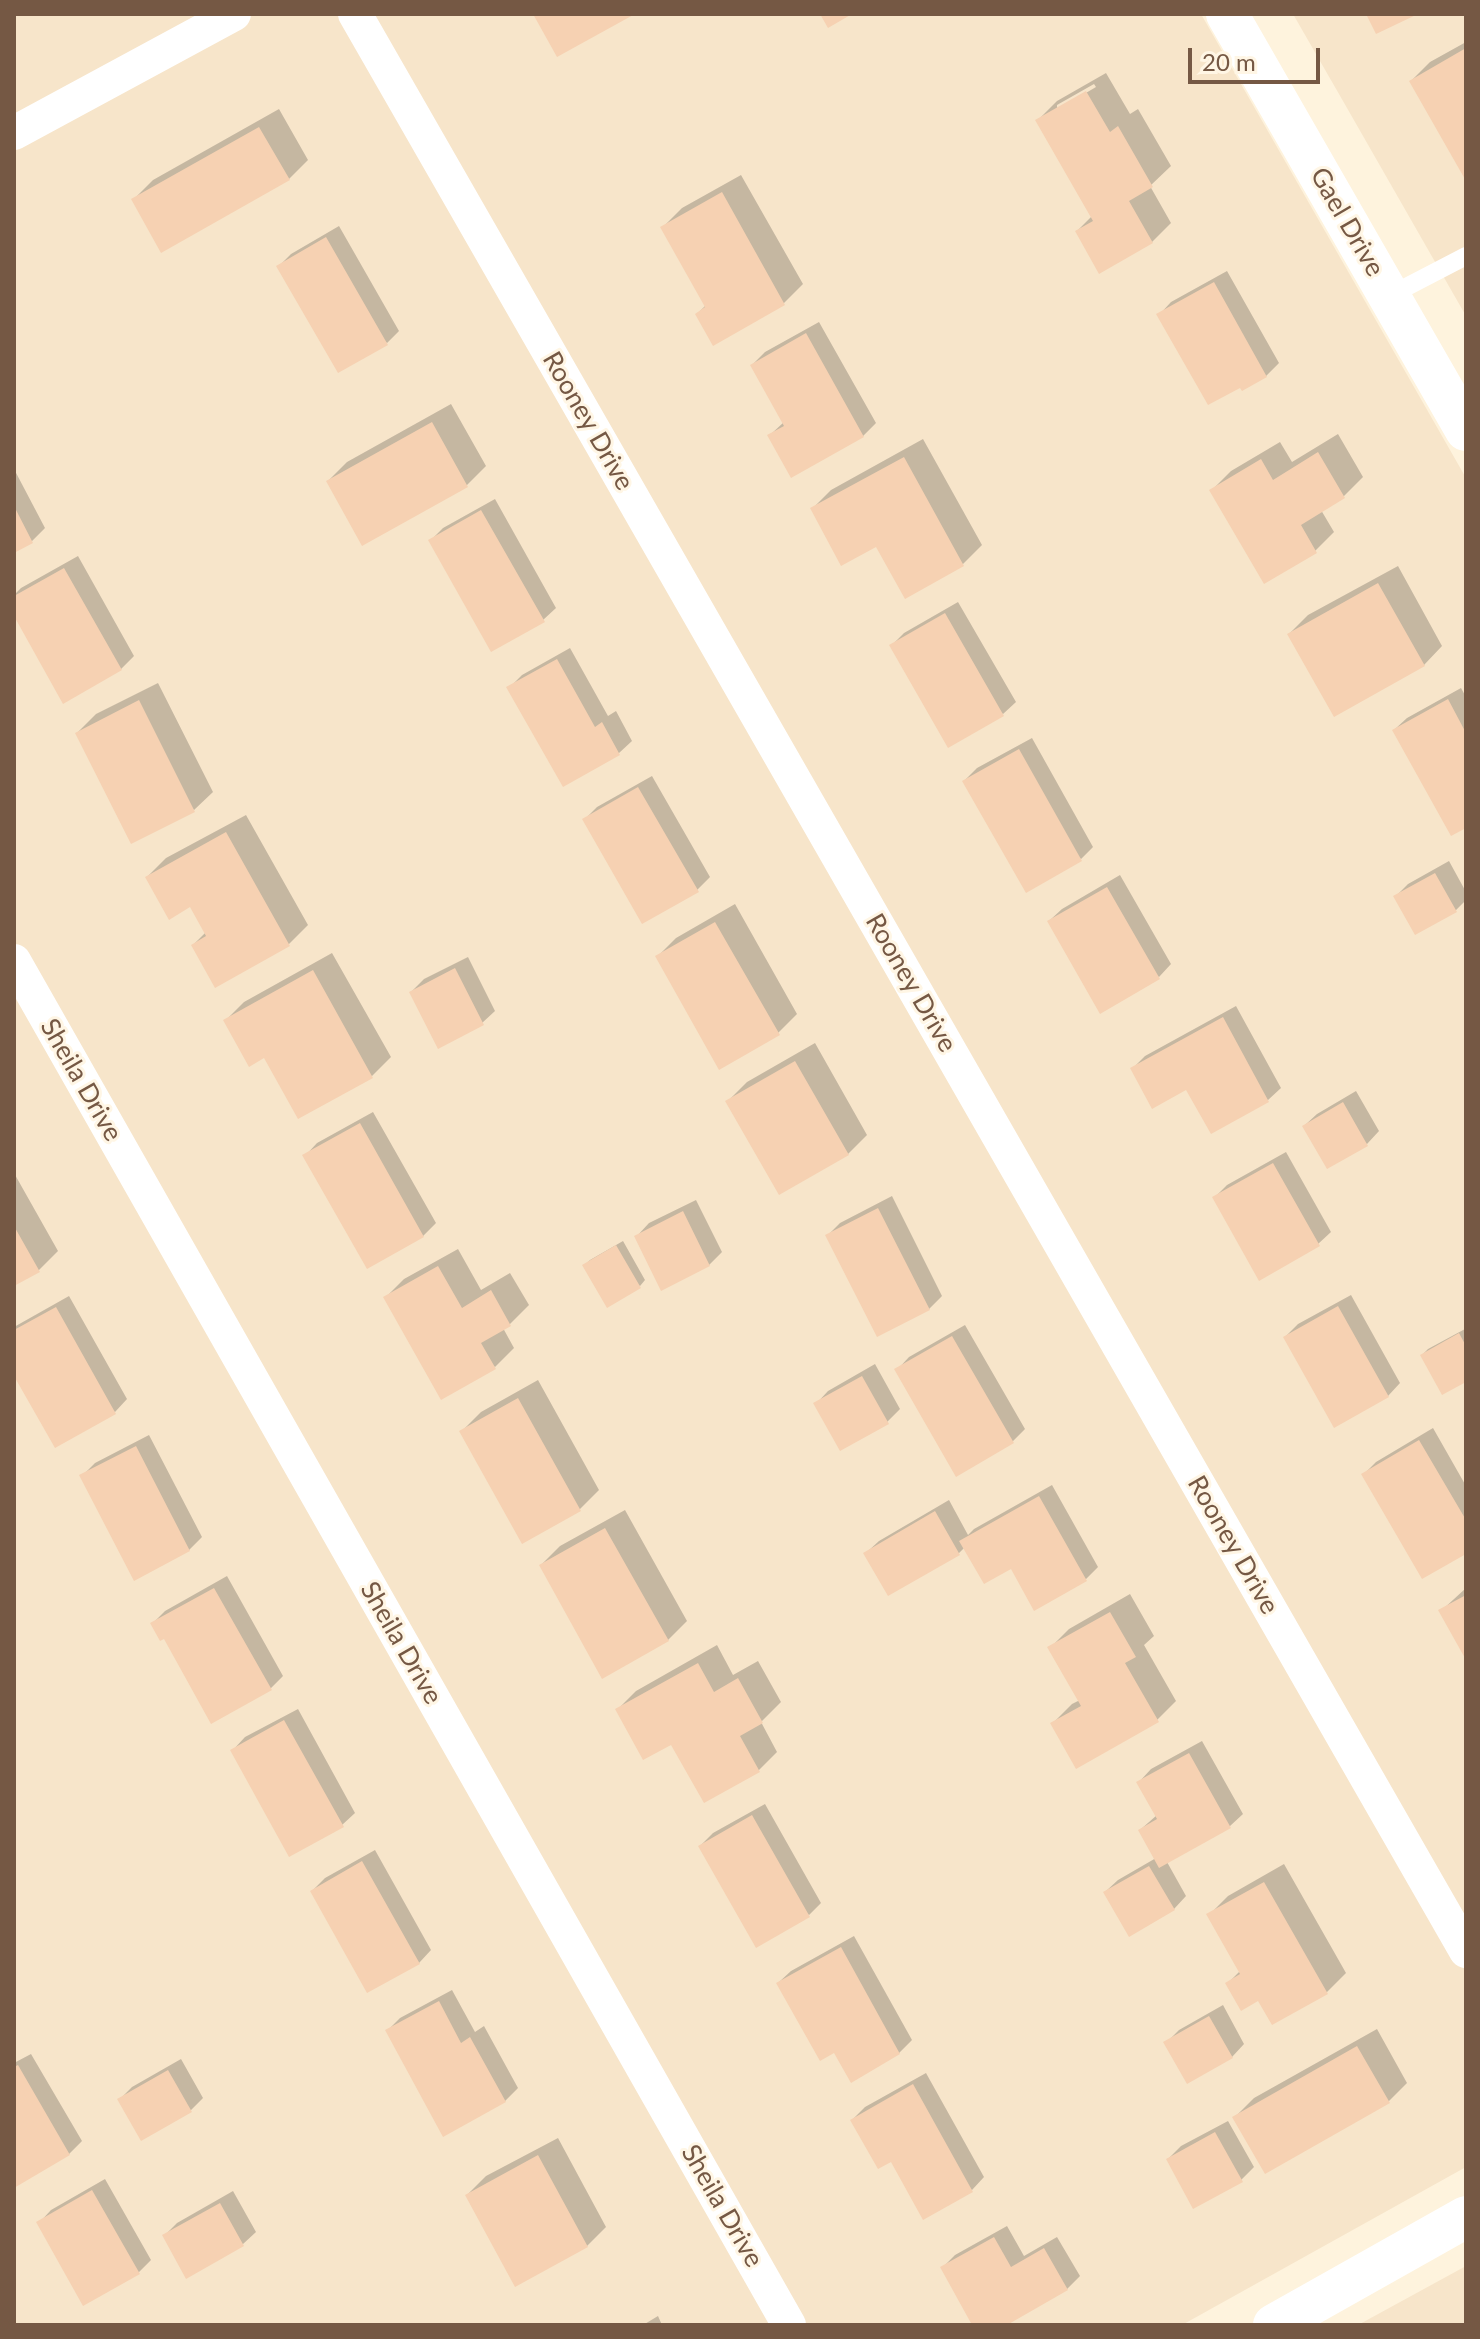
<!DOCTYPE html>
<html>
<head>
<meta charset="utf-8">
<style>
	body { margin:0 }
	#map { position:relative; width:1480px; height:2339px; overflow:hidden; background:#fef3dd; font-family:Lato,sans-serif }
	canvas { display:block }
	.frame { position:absolute; inset:0; border:16px solid #755844; pointer-events:none }
	.scale { position:absolute; left:1188px; top:48px; width:132px; height:36px; box-sizing:border-box; border:4px solid #755844; border-top:0; padding-left:10px; font-size:24px; line-height:28px; white-space:nowrap; color:#755844; -webkit-text-stroke:6px #fff6e5; paint-order:stroke }
</style>
</head>
<body>
<div id="map">
<canvas width="1480" height="2339"></canvas>
<div class="frame"></div>
<div class="scale">20 m</div>
</div>
<script>
const g = document.querySelector('canvas').getContext('2d');
g.lineJoin = 'round';
function paint(path, color) { g.fillStyle = color; g.fill(path, 'evenodd'); }
const poly = rows => new Path2D(rows.map(r => 'M' + r).join(''));
function trace(path, color, width, dash) { g.strokeStyle = color; g.lineWidth = width; g.lineCap = dash ? 'butt' : 'round'; g.setLineDash(dash || []); g.stroke(path); }
function label(font, color, halo, rows, align = 'center') {
  g.font = font + ' Lato,sans-serif'; g.lineWidth = 6; g.setLineDash([]); g.textBaseline = 'middle'; g.strokeStyle = halo; g.fillStyle = color; for (const [text, x, y, turn = 0] of rows) {
    g.save(); g.translate(x, y); g.rotate((+turn || 0) * Math.PI / 180); g.textAlign = isNaN(turn) ? turn : align; if (halo) g.strokeText(text, 0, 0); g.fillText(text, 0, 0); g.restore();
  }
}
const residential = poly([
	[14,14,1201,14,1466,478,1466,2167,1182,2325,14,2325],
	[1293,14,1466,14,1466,316,1347,108],
	[1466,2266,1466,2325,1358,2325]
]);
const shadow = poly([
	[1466,42,1466,177,1411,81,1430,62],
	[1106,73,1130,114,1138,109,1171,166,1150,186,1171,223,1152,242,1077,231,1092,216,1038,120,1057,101],
	[1094,84,1096,87,1057,110,1057,105],
	[279,109,308,160,289,179,134,199,153,180],
	[741,175,803,284,784,303,697,314,706,305,663,227,682,208],
	[339,226,399,331,387,343,278,267,291,254],
	[1227,271,1279,363,1266,376,1159,315,1171,302],
	[819,322,876,423,863,436,770,435,784,422,752,365,765,352],
	[451,404,486,466,467,485,363,543,328,481,347,462],
	[1338,434,1363,477,1344,496,1321,510,1334,532,1315,551,1212,490,1231,471,1280,442,1292,462],
	[923,439,982,545,963,564,877,544,812,509,831,490],
	[14,469,45,528,32,541,14,550],
	[495,499,556,608,543,620,431,540,443,528],
	[78,556,134,656,121,669,14,612,14,595,21,588],
	[1398,566,1442,646,1424,665,1289,634,1308,615],
	[958,602,1016,702,1003,714,891,646,904,633],
	[570,648,608,716,616,711,632,741,619,753,564,785,509,688,522,675],
	[158,683,213,792,194,810,77,733,96,714],
	[1461,688,1466,697,1466,826,1394,730,1407,718],
	[1032,738,1093,847,1081,859,964,781,977,768],
	[652,776,710,877,697,890,584,820,597,807],
	[246,815,308,925,289,944,193,945,206,932,191,905,147,877,166,858],
	[1449,861,1466,892,1466,900,1456,910,1415,932,1396,896,1408,884],
	[1120,875,1171,964,1159,977,1049,921,1062,909],
	[735,904,797,1014,778,1033,657,957,676,938],
	[332,953,391,1057,372,1076,264,1055,225,1021,244,1002],
	[468,957,495,1011,482,1023,411,992,424,979],
	[1236,1006,1281,1088,1268,1100,1132,1069,1145,1056],
	[815,1043,867,1135,848,1154,728,1101,747,1082],
	[1356,1091,1379,1131,1367,1144,1304,1126,1317,1114],
	[373,1112,436,1223,423,1236,305,1156,317,1143],
	[1286,1152,1331,1232,1318,1244,1214,1198,1227,1185],
	[14,1173,58,1251,39,1270,14,1284],
	[892,1196,942,1296,929,1309,878,1334,827,1236,840,1223],
	[696,1200,722,1252,709,1265,637,1236,649,1223],
	[623,1241,645,1280,640,1286,585,1265,590,1260],
	[458,1249,481,1290,510,1273,529,1305,510,1324,503,1328,514,1348,495,1367,385,1298,404,1279],
	[1351,1295,1400,1383,1388,1396,1285,1337,1298,1324],
	[69,1296,127,1399,115,1412,14,1371,14,1327],
	[965,1325,1025,1429,1012,1442,897,1370,909,1357],
	[1465,1329,1466,1330,1466,1379,1422,1355,1428,1349],
	[875,1364,900,1409,887,1422,816,1404,828,1391],
	[538,1380,599,1490,580,1509,523,1541,462,1431,481,1412],
	[1433,1428,1466,1486,1466,1552,1364,1474,1376,1462],
	[149,1435,202,1537,189,1550,82,1476,95,1463],
	[1052,1485,1098,1567,1086,1579,1012,1566,965,1547,959,1553,889,1593,866,1553,879,1541,949,1500,968,1535,974,1529],
	[625,1510,687,1621,668,1640,603,1676,541,1565,560,1546],
	[227,1576,283,1676,270,1689,164,1637,152,1624,165,1611],
	[1466,1588,1466,1656,1441,1611],
	[1130,1594,1154,1636,1144,1645,1176,1701,1157,1720,1053,1723,1072,1704,1080,1700,1050,1648,1069,1629],
	[717,1645,733,1675,758,1661,781,1702,761,1722,777,1752,758,1771,672,1742,617,1710,636,1691],
	[298,1709,355,1813,342,1825,233,1750,245,1737],
	[1202,1741,1243,1814,1230,1826,1167,1862,1186,1896,1174,1909,1105,1892,1118,1880,1156,1858,1140,1830,1157,1815,1139,1782,1151,1769],
	[765,1804,821,1903,809,1915,700,1846,713,1833],
	[375,1850,431,1950,419,1963,312,1891,325,1878],
	[1284,1864,1346,1973,1327,1992,1272,2023,1258,1999,1228,1983,1241,1970,1209,1915,1228,1896],
	[854,1936,912,2040,899,2053,835,2051,778,1983,791,1971],
	[452,1990,475,2032,484,2026,518,2088,505,2101,387,2031,400,2018],
	[1223,2005,1244,2044,1232,2057,1166,2043,1179,2030],
	[1377,2029,1407,2083,1388,2102,1235,2117,1254,2098],
	[31,2054,82,2141,69,2154,14,2183,14,2063],
	[181,2059,203,2098,190,2111,120,2099,132,2087],
	[926,2073,984,2177,972,2190,892,2159,852,2120,865,2107],
	[1228,2121,1254,2167,1241,2180,1168,2159,1181,2146],
	[558,2138,606,2227,587,2246,467,2195,486,2176],
	[105,2179,151,2260,138,2273,39,2223,51,2210],
	[233,2191,256,2232,243,2244,165,2235,177,2223],
	[1007,2226,1024,2256,1057,2237,1080,2276,1067,2289,1003,2325,974,2325,942,2268,955,2255],
	[658,2316,662,2325,643,2325]
]);
const building = poly([
	[533,14,635,14,557,57],
	[820,14,852,14,828,28],
	[1366,14,1418,14,1376,34],
	[1466,48,1466,181,1409,81],
	[1086,91,1110,132,1118,126,1153,187,1129,201,1153,243,1099,274,1075,231,1093,221,1035,120],
	[259,127,290,180,161,253,131,199],
	[722,192,785,305,713,346,695,314,705,307,660,227],
	[326,237,388,345,338,373,276,266],
	[1214,282,1267,377,1242,391,1240,388,1208,405,1156,314],
	[806,333,864,437,791,478,767,435,784,426,750,365],
	[432,422,468,487,362,546,326,481],
	[1318,452,1345,498,1301,525,1317,553,1264,584,1209,490,1261,459,1273,480],
	[904,457,964,566,905,599,876,547,841,566,810,508],
	[14,506,33,543,14,553],
	[481,510,545,622,491,652,428,540],
	[64,568,122,670,63,704,14,616,14,596],
	[1378,583,1425,666,1334,717,1287,634],
	[945,613,1004,716,948,748,889,645],
	[557,659,595,727,602,722,620,755,563,787,506,687],
	[1448,699,1466,733,1466,828,1451,836,1392,730],
	[139,700,195,812,131,844,75,733],
	[1019,749,1082,861,1026,893,962,781],
	[638,787,699,892,642,924,582,819],
	[226,832,290,946,215,988,191,945,206,936,190,907,169,920,145,877],
	[1435,873,1457,912,1415,935,1393,896],
	[1107,887,1160,979,1100,1014,1047,921],
	[715,922,780,1035,719,1070,655,956],
	[455,968,484,1025,438,1049,409,992],
	[313,970,373,1078,298,1119,264,1058,249,1067,223,1020],
	[1223,1017,1269,1102,1211,1134,1186,1090,1152,1109,1130,1068],
	[795,1061,849,1155,779,1195,725,1101],
	[1343,1102,1368,1146,1327,1169,1302,1126],
	[360,1123,424,1237,367,1269,302,1155],
	[1273,1163,1320,1246,1259,1281,1212,1197],
	[878,1208,930,1310,877,1337,825,1235],
	[683,1211,710,1266,661,1291,634,1236],
	[14,1226,40,1272,14,1286],
	[616,1245,641,1288,607,1308,582,1265],
	[438,1266,462,1308,491,1290,511,1326,481,1343,496,1369,441,1400,383,1297],
	[1338,1306,1389,1397,1334,1428,1283,1337],
	[56,1307,116,1414,55,1448,14,1376,14,1330],
	[1459,1333,1466,1346,1466,1382,1442,1395,1420,1355],
	[952,1336,1014,1443,956,1477,894,1369],
	[862,1376,889,1424,840,1451,813,1403],
	[518,1398,581,1511,522,1544,459,1431],
	[1419,1440,1466,1520,1466,1554,1422,1579,1361,1474],
	[136,1446,190,1551,134,1581,79,1475],
	[1039,1496,1087,1581,1034,1611,1011,1569,984,1584,959,1541],
	[935,1511,960,1555,888,1596,863,1553],
	[605,1528,669,1641,602,1679,539,1565],
	[214,1588,272,1690,211,1724,164,1639,160,1641,150,1623],
	[1466,1595,1466,1660,1438,1610],
	[1110,1612,1136,1657,1125,1663,1159,1722,1076,1769,1050,1723,1081,1706,1047,1647],
	[698,1663,714,1692,738,1678,763,1723,740,1736,760,1772,704,1803,671,1745,643,1760,615,1709],
	[284,1720,344,1827,289,1857,230,1750],
	[1189,1753,1231,1828,1159,1868,1138,1830,1157,1819,1136,1782],
	[752,1815,810,1917,756,1948,698,1846],
	[362,1861,420,1964,367,1993,310,1891],
	[1149,1866,1175,1910,1129,1937,1103,1892],
	[1264,1882,1328,1994,1272,2025,1258,2001,1241,2011,1225,1983,1240,1974,1206,1914],
	[841,1947,900,2054,851,2083,834,2053,820,2061,776,1983],
	[439,2001,461,2043,470,2037,506,2102,443,2137,385,2030],
	[1209,2016,1233,2058,1187,2084,1163,2042],
	[1357,2046,1390,2103,1265,2174,1232,2117],
	[18,2065,70,2155,14,2188,14,2067],
	[168,2070,192,2112,141,2141,117,2099],
	[913,2084,973,2192,923,2220,891,2162,878,2169,850,2120],
	[1215,2132,1243,2182,1193,2209,1166,2159],
	[538,2155,588,2247,515,2287,465,2195],
	[92,2190,140,2274,83,2306,36,2222],
	[220,2203,244,2246,186,2279,162,2235],
	[994,2237,1011,2267,1044,2248,1068,2290,1007,2325,972,2325,940,2267]
]);
const service = poly([
	[1389,296,1466,256]
]);
const minor = poly([
	[355,14,1466,1951],
	[14,133,234,14],
	[14,961,789,2325]
]);
const tertiary = poly([
	[1227,14,1466,430],
	[1274,2325,1466,2217]
]);
const streetNames = [
	["Gael Drive",1347,222,60],
	["Rooney Drive",588,421,60],
	["Rooney Drive",911,983,60],
	["Sheila Drive",81,1080,60],
	["Rooney Drive",1233,1545,60],
	["Sheila Drive",401,1643,60],
	["Sheila Drive",722,2206,60]
];
paint(residential, '#f7e5ca');
paint(shadow, '#0003');
paint(building, '#f6d1b2');
trace(service, '#fff', 18);
trace(minor, '#fff', 34);
trace(tertiary, '#fff', 42);
label('26px', '#755844', '#fff6e5', streetNames);
</script>
</body>
</html>
